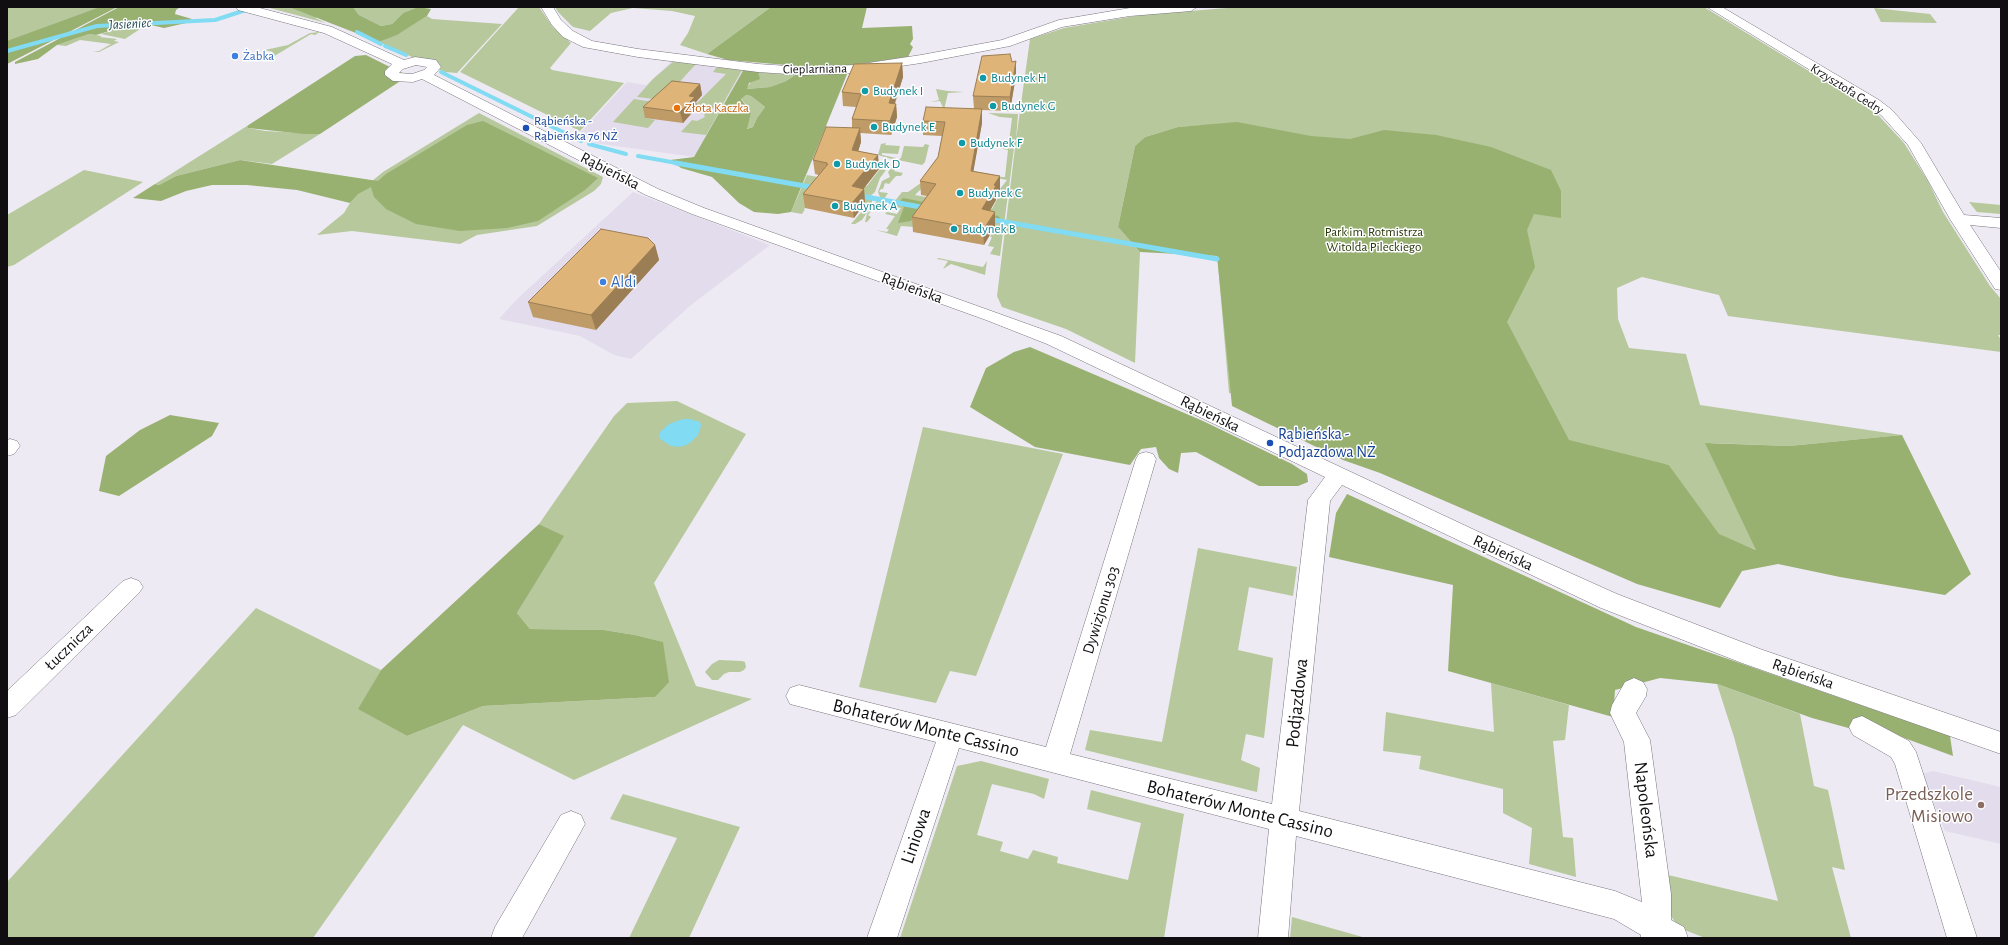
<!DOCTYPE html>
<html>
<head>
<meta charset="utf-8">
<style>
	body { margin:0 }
	#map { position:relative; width:2008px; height:945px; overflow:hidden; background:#eeeaf3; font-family:"Alegreya Sans",sans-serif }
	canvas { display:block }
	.frame { position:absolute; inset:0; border:8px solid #100e11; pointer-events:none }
</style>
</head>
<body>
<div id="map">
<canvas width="2008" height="945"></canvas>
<div class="frame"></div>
</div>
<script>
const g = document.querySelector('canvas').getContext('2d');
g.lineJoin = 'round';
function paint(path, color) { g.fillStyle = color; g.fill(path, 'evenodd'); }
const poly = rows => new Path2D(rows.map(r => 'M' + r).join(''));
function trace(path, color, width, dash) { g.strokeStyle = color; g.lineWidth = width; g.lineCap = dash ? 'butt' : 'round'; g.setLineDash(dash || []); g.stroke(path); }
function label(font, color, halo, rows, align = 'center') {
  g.font = font + ' "Alegreya Sans",sans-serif'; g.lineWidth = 3; g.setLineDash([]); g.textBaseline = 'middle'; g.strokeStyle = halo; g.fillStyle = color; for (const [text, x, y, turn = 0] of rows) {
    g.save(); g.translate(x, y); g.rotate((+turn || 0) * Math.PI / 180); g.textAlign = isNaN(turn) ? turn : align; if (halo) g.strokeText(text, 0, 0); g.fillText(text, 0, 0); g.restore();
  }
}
const built = poly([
	[672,61,744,69,694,157,594,143,600,136,589,134,587,136,580,133,627,82,646,85],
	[633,192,770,245,691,305,631,359,614,355,580,336,499,319,515,301],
	[1933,771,2001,787,2001,844,1945,831,1922,774]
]);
const green = poly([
	[7,7,117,7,7,64],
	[266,7,345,7,315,18,326,23],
	[353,7,418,7,403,13,392,24,381,26,359,15],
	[519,7,539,7,552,26,571,43,550,68,552,70,624,83,580,131,460,72],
	[555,7,771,7,707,54,680,45,688,33,695,16,672,11,633,8,611,13,590,31,573,27,558,12],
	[1280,7,1704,7,1853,98,1878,115,1904,143,1928,181,1943,212,1990,286,2001,299,2001,335,1998,335,2001,340,2001,352,1728,316,1719,295,1642,277,1617,288,1618,319,1629,348,1686,354,1700,405,1902,435,1789,446,1711,443,1719,472,1757,550,1719,535,1669,465,1229,393,1206,125,1178,127,1145,137,1135,146,1118,227,1140,252,1135,363,1066,329,1002,307,997,296,1015,148,1020,146,1021,141,1019,146,1014,148,1000,256,990,254,994,247,988,246,992,237,990,237,996,226,926,213,915,227,901,226,897,236,876,230,887,232,889,229,886,229,895,216,885,214,887,212,897,214,901,208,891,206,902,192,908,192,928,178,923,187,915,195,992,209,1002,190,1000,189,1007,180,991,177,1005,177,1008,150,998,148,1008,149,1012,118,1000,117,988,113,1018,114,1016,140,1030,39,1064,28,1141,15,1227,8],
	[1874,8,1930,14,1937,23,1881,22],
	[427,16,432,19,502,24,457,73,445,72,379,42,398,34],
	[143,27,125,39,101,34,120,28],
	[320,32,315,35,311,34,271,58,269,58,272,56,269,55,273,52,265,50,288,45,310,33],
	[89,34,102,36,100,37,117,39,114,41,119,42,99,52,93,51,99,51,111,44,80,40,66,46,57,45],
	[673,62,696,64,663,100,637,97,653,79],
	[722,67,742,70,720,109,694,106,726,74,713,72,716,68],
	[758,72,795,75,786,81,770,87,746,89],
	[936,89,948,91,964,92,948,93,944,110,940,101,930,102,939,100],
	[746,95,751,96,765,107,757,118,753,127,746,129,751,113,741,98],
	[634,99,660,103,645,118,655,120,648,128,613,122],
	[707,111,719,112,706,135,681,132,692,120,697,121,705,117,704,115],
	[479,113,603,177,601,184,594,191,537,226,477,235,460,244,352,231,317,235,344,213,350,203,360,191,383,172],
	[247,126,248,128,265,131,320,134,272,164,240,160,176,176,159,185,155,184],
	[886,143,885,145,900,146,898,154,882,153,882,155,896,158,895,160,878,155,881,144],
	[925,144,929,145,925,162,922,165,898,160,901,158,904,146,923,147],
	[893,166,897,166,894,171,903,173,901,176,896,176,889,184,885,183,883,189,881,189,879,192,888,193,881,204,877,204,868,215,871,217,867,222,865,222,867,214,880,197,878,192,882,181,890,177,888,172],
	[880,169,886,170,880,178,875,192,869,197,872,199,872,205,862,220,855,224,851,224,863,210,861,209,866,203,816,193,804,209,805,209,802,214,791,212,807,175,867,186],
	[84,170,143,182,14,265,7,267,7,215],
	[1969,202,2001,205,2001,214,1977,212],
	[938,258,983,267,987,261,985,275,951,264,943,269,948,261,937,259],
	[677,401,746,434,654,583,696,686,752,699,574,780,463,725,313,938,7,938,7,882,256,608,381,670,359,709,407,736,483,706,655,697,662,642,635,635,604,630,530,629,517,613,563,536,539,524,614,416,627,403],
	[923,427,1063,454,976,676,950,671,936,703,859,687],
	[1198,548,1297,567,1293,596,1249,587,1238,650,1273,658,1264,738,1246,734,1241,760,1260,768,1257,792,1085,750,1090,730,1162,742],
	[719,660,742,661,745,662,746,667,744,670,740,672,729,672,724,674,718,680,712,680,705,672,712,664],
	[1491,683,1569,705,1565,740,1553,741,1563,837,1573,838,1576,877,1529,864,1532,828,1503,813,1503,789,1419,769,1421,756,1383,751,1386,712,1494,732],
	[1717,684,1800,714,1814,786,1828,790,1845,870,1832,867,1851,938,1705,938,1682,929,1674,921,1668,910,1664,874,1778,901,1734,737],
	[981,761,1049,779,1044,799,1034,794,992,784,977,835,1003,842,1000,851,1028,859,1033,850,1058,857,1057,863,1128,880,1141,823,1087,809,1091,790,1184,814,1164,938,900,938,957,766],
	[623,794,740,827,689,938,629,938,677,838,610,819],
	[1292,917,1366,938,1290,938]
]);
const forest = poly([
	[100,7,117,7,7,64,7,41],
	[119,7,180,7,176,10,175,14,192,19,186,23,164,28,151,25,120,28,96,35,89,34,57,45,38,59,15,64,15,62],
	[289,7,353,7,359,15,381,26,392,24,403,13,418,7,431,9,427,16,397,35,379,42],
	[771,7,867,7,862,28,912,26,913,39,910,44,913,47,908,57,844,66,798,66,728,60,707,54],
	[366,55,408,76,320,134,304,134,248,128,247,126,355,56],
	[744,69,758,72,760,79,749,83,747,89,770,87,786,81,795,75,848,72,791,212,778,214,754,212,739,203,712,177,681,168,670,160,694,157],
	[746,95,751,96,765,107,757,118,753,127,747,129,751,113,741,99],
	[483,121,598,178,585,190,538,221,507,228,460,231,416,224,386,209,374,197,371,187,358,194,350,203,297,190,247,185,212,185,186,191,161,201,133,198,155,184,159,185,176,176,240,160,378,181,386,174,467,125],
	[1237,122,1311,136,1350,139,1384,130,1436,135,1491,147,1551,170,1561,191,1561,218,1534,214,1527,230,1535,267,1507,322,1569,440,1669,465,1719,534,1756,550,1705,443,1789,446,1902,435,1971,574,1945,595,1840,577,1778,564,1742,571,1720,608,1637,584,1380,473,1343,460,1232,406,1217,256,1140,252,1118,227,1135,146,1145,137,1178,127],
	[903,198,998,216,1000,218,999,223,992,223,918,213,911,221,898,223,904,207,898,203],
	[1030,347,1203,421,1292,464,1307,474,1308,482,1298,486,1259,486,1196,452,1181,453,1178,473,1169,469,1159,458,1156,447,1141,449,1130,465,1035,447,970,407,986,368,1014,352],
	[170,415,219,423,212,436,119,496,99,491,106,456,140,430],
	[1347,494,1636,627,1950,736,1953,756,1888,732,1863,732,1812,718,1717,684,1660,678,1615,690,1613,717,1448,671,1453,585,1329,557,1336,513],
	[539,524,564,536,517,613,530,629,604,630,635,635,663,642,669,682,655,697,483,706,407,736,358,709,381,670]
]);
const water = poly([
	[683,419,690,419,700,422,701,426,698,435,690,443,684,446,676,447,669,445,659,438,660,432,669,424]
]);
const streamFar1 = poly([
	[357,32,381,44],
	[385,46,406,55],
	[7,51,97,26,215,20,255,7],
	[441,72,581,141],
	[589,144,626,154],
	[638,156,682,164]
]);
const stream = poly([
	[676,163,816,188],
	[856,195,926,208],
	[988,219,1217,259]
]);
const minor = poly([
	[236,7,256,7,332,27,404,60,415,57,436,60,441,67,434,75,658,189,704,208,1061,336,1481,533,1617,594,1760,649,2001,732,2001,754,1742,663,1601,608,1342,485,1330,501,1299,811,1615,891,1642,902,1624,742,1610,713,1612,705,1625,682,1634,678,1643,682,1647,689,1646,696,1636,713,1650,740,1671,894,1671,920,1684,927,1688,938,1641,938,1641,935,1614,919,1296,836,1288,938,1258,938,1269,829,959,748,897,938,867,938,936,742,790,704,786,696,790,688,799,685,1046,747,1136,459,1139,454,1146,452,1153,454,1156,459,1070,754,1272,804,1308,500,1325,477,1047,344,986,320,692,214,646,195,422,79,413,82,393,81,385,75,385,71,392,64,324,33,238,10,236,7],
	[416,65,427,67,424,70,412,74,399,73,403,69,416,65],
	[541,7,553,7,561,20,573,31,592,41,638,49,758,64,803,67,855,65,921,55,1002,40,1059,20,1130,8,1197,7,1191,11,1130,16,1062,27,1010,46,921,63,855,73,803,75,758,72,638,57,583,47,563,37,552,25,541,7],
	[1707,7,1722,7,1879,100,1892,110,1921,143,1964,215,2001,218,2001,228,1970,225,2001,272,2001,290,1995,289,1950,219,1908,145,1882,116,1869,106,1707,7],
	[10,439,17,441,20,446,14,454,7,456,7,440,10,439],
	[131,578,139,581,143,587,139,593,16,715,7,718,7,691,123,581,131,578],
	[1862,716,1909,741,1916,752,1977,938,1947,938,1895,764,1891,757,1853,735,1849,727,1853,719,1862,716],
	[571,811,581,815,585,824,522,938,491,938,495,927,561,815,571,811]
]);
const wall = poly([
	[1016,61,1016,75,1010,111,982,110,982,123,973,171,1000,176,1000,190,996,196,996,200,990,211,995,226,984,245,913,232,912,217,927,196,921,195,920,181,938,157,942,136,923,135,923,121,974,109,973,96,1012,62],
	[902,63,903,77,895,104,896,104,897,117,891,135,860,133,861,142,858,151,878,155,879,169,864,188,865,203,854,218,805,208,803,194,819,175,815,174,813,160,852,128,852,119,856,107,843,106,842,92],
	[700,84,702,95,696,102,697,107,683,123,645,118,643,107],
	[655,245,659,260,596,330,533,317,528,302]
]);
const shadedWall = poly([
	[1016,61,1016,75,1010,111,1010,97],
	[902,63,903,77,890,117,889,103],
	[700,84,702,95,696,102,697,107,683,123,680,112,689,96],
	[896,104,897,117,891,135,890,121],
	[982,109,982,123,971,185,971,171],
	[860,128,861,142,854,165,852,150],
	[878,155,879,169,854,201,852,186],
	[1000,176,1000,190,996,196,996,200,982,224,982,209,994,185],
	[864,189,865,203,854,218,852,203],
	[995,212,995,226,984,245,983,230],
	[655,245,659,260,596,330,591,315]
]);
const building = poly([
	[1010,54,1012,62,1016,61,1010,97,973,96,982,56,1010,54],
	[902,63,889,103,896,104,890,121,852,119,861,94,842,92,854,64,902,63],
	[672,81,700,84,689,96,695,97,680,112,643,107,672,81],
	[926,107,982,109,971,171,1000,176,994,185,996,186,982,209,995,212,983,230,912,217,936,184,920,181,938,157,945,122,923,121,926,107],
	[826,127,860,128,852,150,878,155,852,186,864,189,852,203,803,194,828,164,826,164,827,163,813,160,826,127],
	[601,229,648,238,655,245,591,315,528,302,601,229]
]);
const markers = [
	[235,56,4,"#3f7fe0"],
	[983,78,4,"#0f9aa8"],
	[865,91,4,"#0f9aa8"],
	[993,106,4,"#0f9aa8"],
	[677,108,4,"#e8710a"],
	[874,127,4,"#0f9aa8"],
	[526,128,4,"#1a4fb4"],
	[962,143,4,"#0f9aa8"],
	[837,164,4,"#0f9aa8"],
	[960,193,4,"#0f9aa8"],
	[835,206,4,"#0f9aa8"],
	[954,229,4,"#0f9aa8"],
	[603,282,4,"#3f7fe0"],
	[1270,443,4,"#1a4fb4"],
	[1981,805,4,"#8d6e63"]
];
const farShopnames = [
	["Żabka",243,56]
];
const farStreetnames = [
	["Cieplarniana",815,69,-1],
	["Krzysztofa Cedry",1847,89,32]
];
const farCulturenames = [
	["Budynek H",991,78],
	["Budynek I",873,91],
	["Budynek G",1001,106],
	["Budynek E",882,127],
	["Budynek F",970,143],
	["Budynek D",845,164],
	["Budynek C",968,193],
	["Budynek A",843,206],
	["Budynek B",962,229]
];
const farFoodnames = [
	["Złota Kaczka",685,108]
];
const farTransitnames = [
	["Rąbieńska -",534,121],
	["Rąbieńska 76 NŻ",534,136]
];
const farParknames = [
	["Park im. Rotmistrza",1374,232],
	["Witolda Pileckiego",1374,247]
];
const farWaternames = [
	["Jasieniec",130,24,-3]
];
const streetNames = [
	["Rąbieńska",610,171,27],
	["Rąbieńska",912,288,20],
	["Rąbieńska",1210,414,26],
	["Rąbieńska",1503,553,25],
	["Dywizjonu 303",1101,610,-73],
	["Łucznicza",69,647,-44],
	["Rąbieńska",1803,674,19]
];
const shopNames = [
	["Aldi",611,282]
];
const transitNames = [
	["Rąbieńska -",1278,434],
	["Podjazdowa NŻ",1278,452]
];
const nearStreetnames = [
	["Podjazdowa",1297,703,-84],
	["Bohaterów Monte Cassino",926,728,14],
	["Bohaterów Monte Cassino",1240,809,14],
	["Napoleońska",1646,810,83],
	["Liniowa",916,836,-71]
];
const nearEducationnames = [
	["Przedszkole",1973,794],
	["Misiowo",1973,816]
];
paint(built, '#e3dcec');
paint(green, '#b6c89c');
paint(forest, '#98b171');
paint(water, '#81dbf2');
trace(streamFar1, '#81dbf2', 4);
trace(stream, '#81dbf2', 5);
trace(minor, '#78747d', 1);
paint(minor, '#fff');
paint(wall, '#bf9b67');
paint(shadedWall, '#9b7e54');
paint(building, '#deb478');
trace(building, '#9b7e54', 1);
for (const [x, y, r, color] of markers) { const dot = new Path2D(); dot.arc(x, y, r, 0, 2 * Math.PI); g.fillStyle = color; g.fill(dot); trace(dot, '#fff', 1.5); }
label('13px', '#366cbe', '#fff', farShopnames, 'left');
label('13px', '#100e11', '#fff', farStreetnames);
label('13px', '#0d838f', '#fff', farCulturenames, 'left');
label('13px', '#c56008', '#fff', farFoodnames, 'left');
label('13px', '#164399', '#fff', farTransitnames, 'left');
label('13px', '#273706', '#fff', farParknames);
label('italic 14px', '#244c57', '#fff', farWaternames);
label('16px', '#100e11', '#fff', streetNames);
label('16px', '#366cbe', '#fff', shopNames, 'left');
label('16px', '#164399', '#fff', transitNames, 'left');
label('19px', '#100e11', '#fff', nearStreetnames);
label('19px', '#785e54', '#fff', nearEducationnames, 'right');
</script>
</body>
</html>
